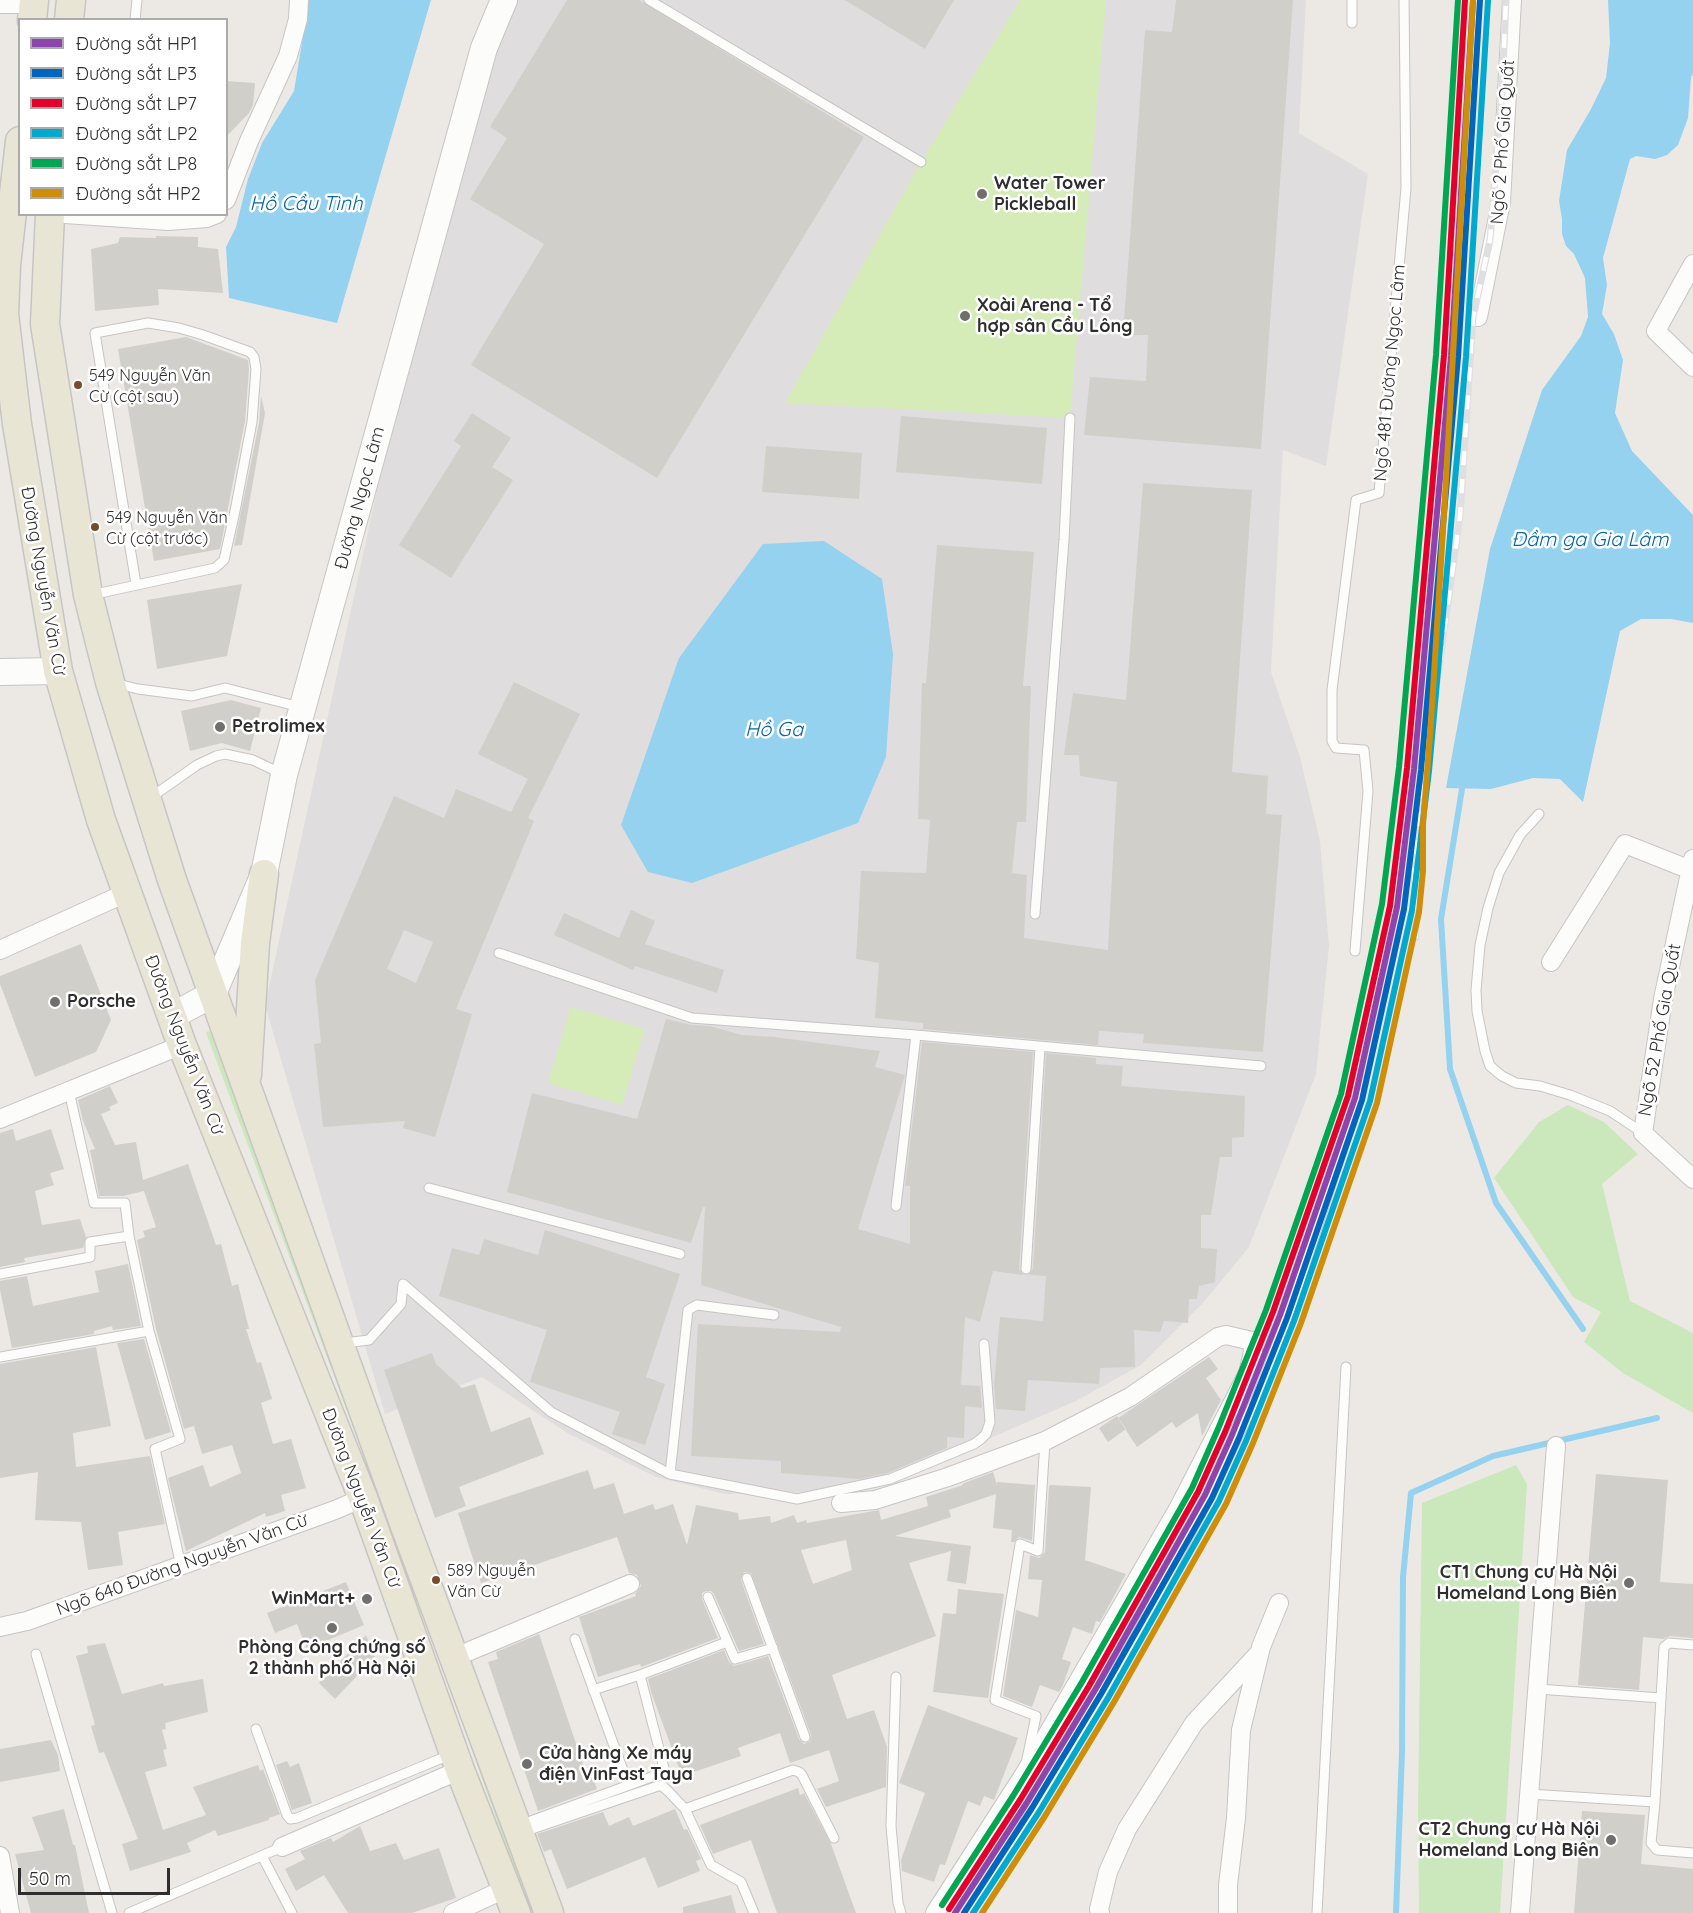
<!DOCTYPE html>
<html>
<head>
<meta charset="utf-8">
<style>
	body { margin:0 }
	#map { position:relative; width:1693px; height:1913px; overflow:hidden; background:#ece9e4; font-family:Quicksand,sans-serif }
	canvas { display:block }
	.legend { position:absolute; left:18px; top:18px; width:210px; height:198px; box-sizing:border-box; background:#fff; border:2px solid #ababab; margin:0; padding:8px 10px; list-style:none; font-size:18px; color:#2e2e2e }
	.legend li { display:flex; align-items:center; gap:12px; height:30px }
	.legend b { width:30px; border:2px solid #ababab }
	.scale { position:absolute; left:18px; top:1868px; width:152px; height:27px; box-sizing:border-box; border:3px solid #2e2e2e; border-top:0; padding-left:8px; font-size:18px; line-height:21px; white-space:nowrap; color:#2e2e2e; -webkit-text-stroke:4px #fff; paint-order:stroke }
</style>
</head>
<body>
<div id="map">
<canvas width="1693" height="1913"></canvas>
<ul class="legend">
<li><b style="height:8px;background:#8e44ad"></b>Đường sắt HP1</li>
<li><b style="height:8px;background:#0065bd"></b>Đường sắt LP3</li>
<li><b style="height:8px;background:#e4002b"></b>Đường sắt LP7</li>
<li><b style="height:8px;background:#00a9ce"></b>Đường sắt LP2</li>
<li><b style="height:8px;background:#00a651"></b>Đường sắt LP8</li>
<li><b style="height:8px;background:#cf8e09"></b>Đường sắt HP2</li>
</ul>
<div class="scale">50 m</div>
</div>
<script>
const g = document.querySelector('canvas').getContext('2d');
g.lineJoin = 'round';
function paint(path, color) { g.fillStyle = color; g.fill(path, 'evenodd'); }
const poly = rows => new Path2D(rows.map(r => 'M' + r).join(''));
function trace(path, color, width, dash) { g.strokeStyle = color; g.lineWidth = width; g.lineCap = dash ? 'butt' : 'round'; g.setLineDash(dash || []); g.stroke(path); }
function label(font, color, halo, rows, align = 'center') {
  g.font = font + ' Quicksand,sans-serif'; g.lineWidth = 5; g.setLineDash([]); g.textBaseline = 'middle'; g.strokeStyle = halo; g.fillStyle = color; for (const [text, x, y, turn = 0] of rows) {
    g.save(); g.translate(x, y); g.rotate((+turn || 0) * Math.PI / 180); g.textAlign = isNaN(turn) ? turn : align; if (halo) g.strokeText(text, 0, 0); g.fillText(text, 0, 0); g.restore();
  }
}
const industrial = poly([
	[499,0,1306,0,1299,133,1368,174,1326,466,1283,450,1271,672,1300,757,1320,841,1329,946,1316,1074,1249,1247,1203,1303,1141,1365,1076,1401,979,1443,904,1469,822,1492,725,1494,656,1477,569,1434,482,1377,385,1414,265,1005,476,35]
]);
const green = poly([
	[210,1031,386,1499,536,1913,530,1913,432,1639,208,1038,206,1032],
	[1568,1105,1604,1122,1638,1154,1602,1184,1630,1301,1693,1333,1693,1413,1623,1373,1584,1342,1601,1312,1573,1297,1494,1178,1539,1122],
	[1516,1465,1527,1484,1500,1913,1419,1913,1418,1809,1422,1503]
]);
const pitch = poly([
	[1020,0,1106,0,1070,418,785,403,921,162],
	[571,1007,645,1029,622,1105,548,1083]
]);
const water = poly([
	[309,0,431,0,337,323,229,298,226,247,236,227,248,179,262,143,294,91],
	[1608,0,1693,0,1693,74,1691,77,1688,118,1678,145,1667,155,1655,159,1636,156,1630,159,1603,258,1607,285,1602,314,1614,334,1623,360,1615,413,1632,451,1693,515,1693,623,1671,619,1641,619,1620,631,1583,802,1560,779,1533,778,1491,789,1446,788,1490,549,1542,390,1581,336,1588,317,1585,278,1574,254,1566,246,1562,234,1562,219,1559,201,1567,150,1591,109,1606,78,1610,43],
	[824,541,882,579,893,654,886,757,858,823,692,883,648,872,621,825,679,658,763,544]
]);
const stream = poly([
	[1462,789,1441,919,1450,1069,1496,1203,1583,1329],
	[1396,1913,1402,1752,1403,1577,1411,1493,1493,1456,1657,1418]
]);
const building = poly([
	[567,0,639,0,864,137,657,478,471,365,544,244,470,199,507,138,490,127],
	[845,0,954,0,925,49],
	[1176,0,1293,0,1261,449,1084,435,1090,377,1146,381,1148,335,1123,335,1145,30,1172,32],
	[226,81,255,83,253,105,249,113,226,137],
	[156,236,198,237,198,247,218,249,223,293,158,289,159,305,95,311,91,249,118,243,120,237,156,238],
	[186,337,248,360,249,369,245,421,220,549,154,561,118,349],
	[261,396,265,413,242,545,234,546,259,423],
	[472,413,511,438,492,467,513,480,451,578,399,545,461,446,454,441],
	[901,416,1047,428,1042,484,896,472],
	[766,446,862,453,859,499,762,492],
	[1143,483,1252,490,1232,772,1268,776,1266,814,1282,815,1263,1052,1143,1043,1144,1034,1099,1031,1098,1045,923,1029,923,1023,875,1018,879,963,856,959,861,871,926,873,930,820,918,819,922,683,926,683,937,545,1034,552,1023,686,1031,686,1026,822,1017,822,1012,873,1027,875,1024,938,1108,950,1117,782,1080,776,1079,755,1064,755,1073,693,1126,700],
	[242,584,227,656,157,669,147,600],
	[514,682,580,714,528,818,534,821,456,1009,472,1014,435,1137,403,1128,405,1121,323,1127,314,1044,321,1043,315,980,394,796,444,818,456,789,511,812,528,779,478,754],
	[404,930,433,942,416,983,387,969],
	[231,700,261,708,250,751,222,743,190,751,181,711],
	[631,910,655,921,645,944,724,970,717,993,635,966,633,970,554,935,564,913,619,938],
	[81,944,111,1020,96,1052,35,1077,0,984,0,976],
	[666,1019,691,1025,710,1026,742,1035,774,1037,880,1051,875,1067,905,1075,858,1229,910,1244,910,1186,905,1186,922,1042,1033,1052,1019,1269,1023,1275,993,1271,980,1322,965,1317,961,1385,980,1386,982,1408,965,1406,964,1438,947,1437,947,1448,888,1473,860,1479,781,1473,781,1461,691,1456,698,1324,840,1332,841,1327,701,1285,705,1207,703,1207,691,1243,507,1192,532,1093,637,1119],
	[1046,1053,1096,1058,1096,1064,1123,1066,1121,1086,1245,1096,1244,1137,1232,1138,1232,1157,1220,1157,1211,1215,1201,1215,1201,1248,1217,1249,1215,1282,1199,1286,1197,1299,1189,1299,1188,1323,1164,1321,1160,1332,1134,1330,1135,1367,1100,1368,1099,1384,1028,1380,1025,1411,996,1409,994,1385,1000,1317,1043,1321,1046,1276,1029,1275,1033,1269],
	[110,1086,118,1103,109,1107,111,1110,101,1114,115,1145,136,1142,143,1180,188,1164,216,1245,221,1244,232,1286,238,1284,249,1329,246,1329,257,1363,261,1362,272,1399,261,1403,273,1444,291,1439,306,1488,281,1495,285,1511,266,1517,265,1513,186,1551,168,1478,203,1465,210,1487,241,1473,232,1445,202,1454,194,1426,184,1429,156,1329,137,1240,145,1237,143,1231,156,1227,144,1191,123,1196,99,1196,90,1150,95,1149,83,1121,78,1100],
	[13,1129,16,1141,51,1129,64,1169,50,1173,54,1185,35,1191,42,1225,80,1219,86,1237,83,1248,24,1258,25,1262,0,1267,0,1133],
	[545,1230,680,1274,646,1377,665,1384,645,1445,612,1434,620,1412,530,1382,547,1330,439,1296,452,1248,479,1255,484,1239,538,1255],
	[128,1264,141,1326,113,1330,112,1326,94,1331,94,1334,12,1348,0,1290,0,1281,27,1276,33,1306,99,1292,95,1271],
	[144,1339,171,1432,145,1440,117,1343],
	[96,1347,111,1426,73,1433,76,1467,150,1456,165,1524,118,1532,123,1565,88,1570,81,1522,35,1520,38,1472,0,1478,0,1364],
	[432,1353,436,1364,462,1388,475,1384,491,1432,530,1417,544,1454,459,1487,466,1506,435,1518,384,1370],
	[1209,1357,1218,1369,1206,1378,1221,1400,1202,1436,1198,1413,1176,1428,1172,1422,1137,1447,1118,1418],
	[1117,1416,1126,1429,1108,1442,1099,1428],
	[588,1470,594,1489,614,1483,624,1514,653,1504,655,1510,673,1504,687,1545,696,1505,738,1513,739,1520,770,1516,771,1523,794,1515,797,1523,806,1520,807,1523,879,1510,881,1520,928,1506,926,1497,963,1485,962,1484,993,1472,997,1485,997,1482,1035,1485,1032,1541,1019,1537,1014,1542,1011,1542,1012,1530,993,1528,996,1494,949,1510,951,1517,895,1536,971,1546,966,1584,947,1581,951,1551,909,1563,936,1636,832,1675,847,1719,874,1710,887,1747,886,1787,826,1807,817,1789,839,1781,829,1750,790,1763,780,1733,738,1748,741,1756,682,1776,651,1692,648,1679,724,1650,729,1662,734,1666,768,1656,799,1739,804,1744,810,1741,811,1735,751,1573,744,1572,741,1580,764,1644,739,1651,714,1594,711,1591,706,1591,702,1593,702,1599,718,1638,641,1667,640,1664,598,1677,579,1617,636,1596,635,1594,641,1586,637,1575,629,1573,617,1537,481,1583,458,1513],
	[846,1540,852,1570,813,1584,801,1550],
	[1596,1474,1668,1480,1660,1582,1693,1584,1693,1638,1670,1636,1663,1639,1643,1637,1639,1690,1578,1685],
	[1051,1485,1091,1487,1085,1560,1126,1574,1100,1622,1096,1621,1092,1634,1073,1627,1062,1659,1071,1662,1063,1685,1059,1692,1040,1685,1032,1707,1003,1696,1016,1610,1038,1617,1042,1580,1028,1579,1030,1555,1039,1558,1045,1552,1049,1486],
	[346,1582,364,1625,307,1649,297,1624,275,1633,267,1613],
	[958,1589,1004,1594,988,1698,933,1692,943,1613,956,1614],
	[539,1634,587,1776,592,1775,597,1789,538,1811,488,1662,498,1659,496,1652],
	[366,1635,375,1657,335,1699,319,1683],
	[105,1643,122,1694,163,1683,164,1686,203,1679,208,1712,165,1723,166,1729,162,1730,167,1749,163,1750,167,1766,145,1772,163,1830,206,1815,193,1787,258,1765,260,1771,263,1769,280,1814,269,1818,269,1820,218,1836,215,1830,187,1843,191,1852,130,1871,122,1844,138,1839,104,1752,99,1753,91,1726,95,1725,76,1656,88,1653,87,1646],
	[928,1705,1018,1738,994,1800,984,1796,980,1806,968,1801,945,1865,940,1864,934,1882,902,1871,901,1860,925,1793,899,1783],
	[51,1740,58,1755,60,1771,0,1782,0,1749],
	[287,1761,290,1767,299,1763,312,1803,292,1810,276,1765],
	[798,1788,800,1795,804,1793,831,1844,856,1913,777,1913,751,1840,713,1854,700,1825],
	[64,1809,73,1845,75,1845,89,1913,31,1913,15,1854,44,1850,32,1817],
	[675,1809,684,1830,687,1829,701,1859,696,1861,700,1871,658,1888,645,1857,567,1889,551,1849,544,1852,537,1834,603,1812,609,1826,629,1817,633,1826],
	[1582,1811,1645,1815,1641,1864,1693,1869,1693,1913,1574,1913],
	[360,1826,370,1851,396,1843,404,1860,439,1848,456,1898,412,1913,348,1913,324,1875,296,1891,285,1869,305,1859,300,1851,331,1838,333,1842],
	[731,1895,736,1913,683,1913,683,1907]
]);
const lane = poly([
	[649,0,921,162],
	[1352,0,1352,23],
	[135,20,137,0],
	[91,595,215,568,224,560,235,511,252,422,256,369,254,357,250,352,203,335,179,328,148,323,95,333,136,584],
	[114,683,138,689,192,696,225,688,300,707],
	[150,798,197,765,216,756,225,754,253,760,282,774],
	[1539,814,1520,835,1499,873,1488,908,1480,945,1476,990,1477,1011,1485,1051,1490,1066,1502,1076,1516,1083,1540,1086,1570,1095,1610,1111,1643,1133],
	[1035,914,1064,540,1070,418],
	[1355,951,1368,791,1364,750,1336,748,1332,741,1332,690,1356,500,1379,493,1406,188,1404,0],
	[499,953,692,1018,916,1035,1261,1066],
	[69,1091,94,1203,125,1203,129,1236,149,1331,180,1439,155,1449,181,1566],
	[429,1188,680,1254],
	[896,1206,916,1035],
	[1026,1269,1040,1047],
	[0,1274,90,1257,90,1242,129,1236],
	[344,1343,369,1340,401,1304,403,1284,551,1412,670,1474,797,1499,890,1479,974,1444,981,1439,986,1434,990,1422,984,1344],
	[0,1357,149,1331],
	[670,1474,688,1310,697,1305,774,1315],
	[747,1578,805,1737],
	[708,1597,735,1659,773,1648],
	[575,1639,628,1784],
	[36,1654,112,1913],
	[896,1677,891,1826,898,1903,901,1913],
	[1538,1689,1661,1698,1664,1647,1669,1643,1693,1645],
	[593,1690,640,1675,727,1642],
	[256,1729,287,1815,290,1819,297,1818,452,1754],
	[1027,1759,1036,1716,995,1700,1020,1544,1038,1551,1045,1441],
	[1529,1794,1655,1802,1651,1843,1657,1850,1693,1853],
	[1655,1802,1661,1698],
	[685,1809,793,1770,799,1772,802,1775,834,1838],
	[520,1825,665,1772,640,1675],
	[523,1832,661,1785,668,1791,685,1809,711,1865,741,1882,754,1913],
	[262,1856,292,1913],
	[129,1913,282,1847],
	[970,1913,1132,1643,1199,1517,1257,1397,1293,1302,1360,1094],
	[1317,1913,1346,1367]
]);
const street = poly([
	[0,4,34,4],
	[226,200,249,141,288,56,298,19,299,0],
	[65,214,168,221,207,218,217,214],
	[1693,264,1656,331,1693,367],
	[1478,317,1501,202,1512,0],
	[1693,859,1663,999,1643,1133,1693,1179],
	[0,950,126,893],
	[1551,962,1625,844,1693,871],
	[0,1119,182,1045],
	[841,1503,875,1500,948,1477,1045,1441,1130,1397,1218,1337,1226,1335,1252,1341,1253,1352,1248,1373,1178,1509,1025,1773,935,1913],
	[0,1627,27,1621,335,1510,363,1498],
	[453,1658,630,1584],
	[282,1847,460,1770],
	[0,1856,10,1913],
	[453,1913,507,1888],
	[1100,1913,1099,1909,1108,1872,1127,1829,1194,1723,1259,1653],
	[1228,1913,1228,1885,1236,1818,1241,1730,1261,1647,1279,1603],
	[1520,1913,1556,1446]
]);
const secondary = poly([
	[0,672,58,671],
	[172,1016,213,994,264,874,284,775,484,48,504,0]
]);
const primary = poly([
	[32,20,34,0],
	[69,20,71,0],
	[20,141,6,265,4,314,17,424,58,671,101,820,182,1045,363,1498,460,1770,516,1913],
	[50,214,45,324,88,595,110,682,172,880,405,1526,549,1913],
	[247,1075,255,943,264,874]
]);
const rail = poly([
	[1416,938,1414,896,1415,852,1419,812,1460,516,1473,317,1490,240,1502,92,1506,0]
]);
const rail1 = poly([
	[955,1913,1026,1804,1095,1690,1205,1495,1232,1435,1280,1315,1355,1098,1397,907,1414,769,1451,356,1473,0]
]);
const rail2 = poly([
	[964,1913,1032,1808,1101,1694,1212,1498,1239,1438,1287,1318,1362,1100,1404,909,1421,770,1458,357,1480,0]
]);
const rail3 = poly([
	[949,1909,1020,1800,1089,1686,1198,1492,1225,1432,1273,1312,1348,1096,1390,906,1407,768,1444,355,1465,0]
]);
const rail4 = poly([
	[973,1913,1039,1812,1108,1698,1219,1501,1246,1441,1294,1321,1370,1101,1412,910,1429,771,1466,357,1488,1]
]);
const rail5 = poly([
	[942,1905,1013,1796,1082,1682,1192,1488,1218,1429,1266,1310,1341,1094,1382,904,1399,767,1436,355,1458,0]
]);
const rail6 = poly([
	[982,1913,1045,1816,1114,1702,1226,1504,1253,1443,1301,1323,1377,1103,1419,912,1423,871,1423,824,1431,722,1444,514,1473,1]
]);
const markers = [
	[982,194,6,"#706f6e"],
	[965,316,6,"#706f6e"],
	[78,385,5,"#7a4b2a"],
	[95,527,5,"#7a4b2a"],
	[220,727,6,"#706f6e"],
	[55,1002,6,"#706f6e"],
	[436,1580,5,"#7a4b2a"],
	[1629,1583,6,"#706f6e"],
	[367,1599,6,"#706f6e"],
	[332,1628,6,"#706f6e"],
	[527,1764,6,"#706f6e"],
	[1611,1840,6,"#706f6e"]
];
const busNames = [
	["549 Nguyễn Văn",89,376],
	["Cừ (cột sau)",89,397],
	["549 Nguyễn Văn",106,518],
	["Cừ (cột trước)",106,539],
	["589 Nguyễn",447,1571],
	["Văn Cừ",447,1592]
];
const streetNames = [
	["Ngõ 2 Phố Gia Quất",1503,142,-86],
	["Ngõ 481 Đường Ngọc Lâm",1390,373,-85],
	["Đường Ngọc Lâm",360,498,-75],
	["Đường Nguyễn Văn Cừ",43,581,80],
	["Ngõ 52 Phố Gia Quất",1660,1030,-80],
	["Đường Nguyễn Văn Cừ",184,1045,69],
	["Đường Nguyễn Văn Cừ",361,1498,69],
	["Ngõ 640 Đường Nguyễn Văn Cừ",182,1565,-20]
];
const poiNames = [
	["Water Tower",994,184],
	["Pickleball",994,205],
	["Xoài Arena - Tổ",977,306],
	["hợp sân Cầu Lông",977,327],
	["Petrolimex",232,727],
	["Porsche",67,1002],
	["CT1 Chung cư Hà Nội",1617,1573,"right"],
	["Homeland Long Biên",1617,1594,"right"],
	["WinMart+",355,1599,"right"],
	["Phòng Công chứng số",332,1648,"center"],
	["2 thành phố Hà Nội",332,1669,"center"],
	["Cửa hàng Xe máy",539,1754],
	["điện VinFast Taya",539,1775],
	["CT2 Chung cư Hà Nội",1599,1830,"right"],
	["Homeland Long Biên",1599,1851,"right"]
];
const waterNames = [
	["Hồ Cầu Tình",306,204],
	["Đầm ga Gia Lâm",1590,540],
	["Hồ Ga",774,730]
];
paint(industrial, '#e0dddf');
paint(green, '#cae8bc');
paint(pitch, '#d5ecb9');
paint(water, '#95d2ef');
trace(stream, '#95d2ef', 6);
paint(building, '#d1cfca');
trace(lane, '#c5c5c5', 11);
trace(street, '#c5c5c5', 20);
trace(secondary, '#c5c5c5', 28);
trace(primary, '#c6c5c4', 31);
trace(lane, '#fcfcfb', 9);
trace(street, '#fcfcfb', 18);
trace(secondary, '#fcfcfb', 26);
trace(primary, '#e9e5d5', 28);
trace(rail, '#dfdfe1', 7);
trace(rail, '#fff', 4.5, [14]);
trace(rail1, '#8e44ad', 6);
trace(rail2, '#0065bd', 6);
trace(rail3, '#e4002b', 6);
trace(rail4, '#00a9ce', 6);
trace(rail5, '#00a651', 6);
trace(rail6, '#cf8e09', 6);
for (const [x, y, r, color] of markers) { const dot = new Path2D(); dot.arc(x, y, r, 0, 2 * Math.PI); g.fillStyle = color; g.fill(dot); trace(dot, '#fff', 2); }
label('16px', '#2e2e2e', '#fff', busNames, 'left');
label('18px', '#2e2e2e', '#fff', streetNames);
label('bold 18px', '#2e2e2e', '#fff', poiNames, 'left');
label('italic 20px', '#0765a8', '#fff', waterNames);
</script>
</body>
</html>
